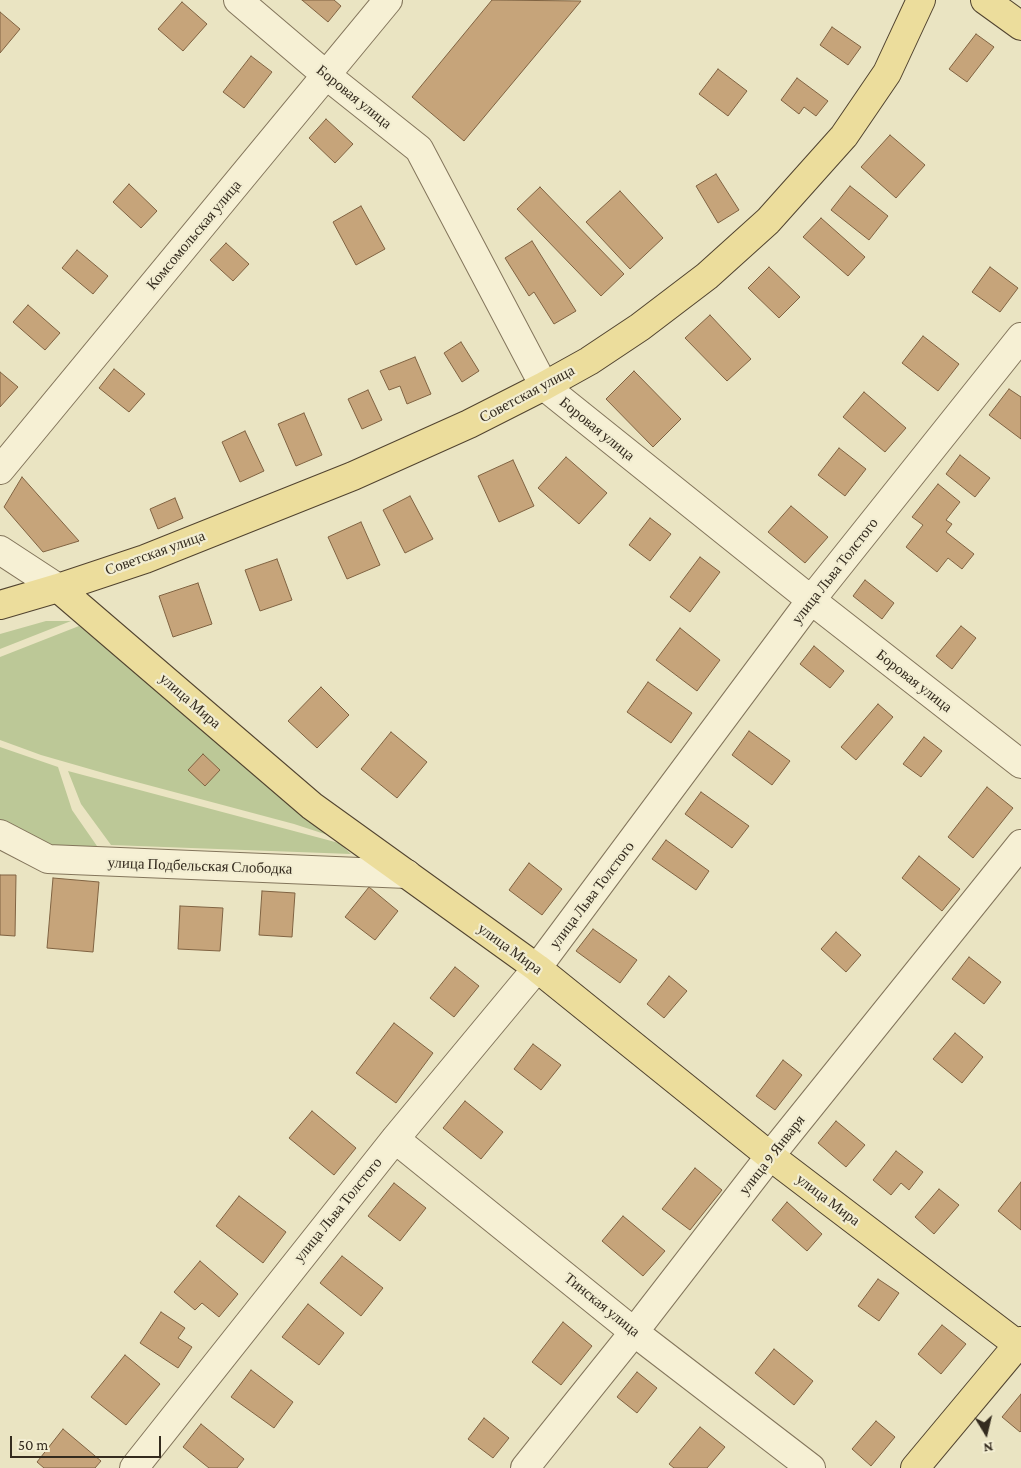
<!DOCTYPE html>
<html>
<head>
<meta charset="utf-8">
<style>
	body { margin:0 }
	#map { position:relative; width:1021px; height:1468px; overflow:hidden; background:#eae4c2; font-family:"Crimson Pro",serif }
	canvas { display:block }
	.north { position:absolute; left:961px; top:1408px; width:50px; height:50px; -webkit-text-stroke:4px #f2edd1; paint-order:stroke; rotate:171deg; font-size:14px; font-weight:700; line-height:20px; text-align:center; color:#342b1e }
	.north::after { content:''; display:block; margin:auto; width:18px; height:22px; background:#342b1e; clip-path:polygon(50% 0,100% 100%,50% 72%,0 100%) }
	.scale { position:absolute; left:10px; top:1436px; width:151px; height:22px; box-sizing:border-box; border:2px solid #342b1e; border-top:0; padding-left:6px; font-size:15px; line-height:18px; white-space:nowrap; color:#342b1e; -webkit-text-stroke:4px #f2edd1; paint-order:stroke }
</style>
</head>
<body>
<div id="map">
<canvas width="1021" height="1468"></canvas>
<div class="north">N</div>
<div class="scale">50 m</div>
</div>
<script>
const g = document.querySelector('canvas').getContext('2d');
g.lineJoin = 'round';
function paint(path, color) { g.fillStyle = color; g.fill(path, 'evenodd'); }
const poly = rows => new Path2D(rows.map(r => 'M' + r).join(''));
function trace(path, color, width, dash) { g.strokeStyle = color; g.lineWidth = width; g.lineCap = dash ? 'butt' : 'round'; g.setLineDash(dash || []); g.stroke(path); }
function label(font, color, halo, rows, align = 'center') {
  g.font = font + ' "Crimson Pro",serif'; g.lineWidth = 4.5; g.setLineDash([]); g.textBaseline = 'middle'; g.strokeStyle = halo; g.fillStyle = color; for (const [text, x, y, turn = 0] of rows) {
    g.save(); g.translate(x, y); g.rotate((+turn || 0) * Math.PI / 180); g.textAlign = isNaN(turn) ? turn : align; if (halo) g.strokeText(text, 0, 0); g.fillText(text, 0, 0); g.restore();
  }
}
const green = poly([
	[46,621,71,621,0,649,0,634],
	[79,626,340,839,294,824,114,776,41,755,0,740,0,657],
	[0,747,58,767,72,810,97,846,46,847,0,823],
	[68,771,339,843,351,854,111,845,81,804]
]);
const building = poly([
	[302,0,334,0,341,6,328,22,302,0],
	[492,0,581,1,464,141,412,97,492,0],
	[182,2,207,24,183,51,158,29,182,2],
	[0,12,20,29,0,53,0,12],
	[832,27,861,47,848,65,820,45,832,27],
	[976,34,994,47,967,82,949,69,976,34],
	[251,56,272,72,244,108,223,92,251,56],
	[718,69,747,91,728,116,699,94,718,69],
	[797,78,828,101,816,116,804,107,799,114,781,100,797,78],
	[326,119,353,144,335,163,309,138,326,119],
	[890,135,925,165,896,198,861,167,890,135],
	[716,174,739,210,718,223,696,186,716,174],
	[129,184,157,211,141,228,113,202,129,184],
	[850,186,888,216,869,240,831,210,850,186],
	[540,187,624,274,601,296,517,209,540,187],
	[620,191,663,238,630,269,586,222,620,191],
	[361,206,385,249,356,265,333,222,361,206],
	[821,218,865,257,848,276,803,237,821,218],
	[532,241,576,311,554,324,534,292,529,296,505,258,532,241],
	[226,243,249,264,233,281,210,260,226,243],
	[77,250,108,276,93,294,62,268,77,250],
	[769,267,800,297,779,318,748,288,769,267],
	[990,267,1018,288,1000,312,972,292,990,267],
	[28,305,60,333,45,350,13,322,28,305],
	[710,315,751,359,727,381,685,338,710,315],
	[923,336,959,364,938,391,902,363,923,336],
	[461,342,479,371,462,382,444,353,461,342],
	[415,357,431,394,407,404,400,386,389,390,380,371,415,357],
	[114,369,145,394,129,412,99,388,114,369],
	[634,371,681,419,653,447,606,399,634,371],
	[0,372,18,387,0,407,0,372],
	[1009,389,1021,397,1021,439,989,415,1009,389],
	[368,390,382,420,362,429,348,399,368,390],
	[864,392,906,428,885,452,843,417,864,392],
	[304,413,322,455,296,466,278,424,304,413],
	[245,431,264,471,240,482,222,442,245,431],
	[839,448,866,469,845,496,818,475,839,448],
	[960,455,990,478,975,497,946,474,960,455],
	[566,457,607,493,579,524,538,488,566,457],
	[513,460,534,506,499,522,478,476,513,460],
	[22,477,38,495,79,541,43,552,4,507,22,477],
	[938,484,960,502,946,520,952,524,946,532,974,554,962,569,948,558,937,572,906,547,923,525,912,517,938,484],
	[410,496,433,539,405,553,383,510,410,496],
	[175,498,183,518,158,529,150,509,175,498],
	[791,506,828,537,805,563,768,532,791,506],
	[650,518,671,534,650,561,629,545,650,518],
	[361,522,380,565,347,579,328,537,361,522],
	[700,557,720,572,690,612,670,597,700,557],
	[277,559,292,600,260,611,245,570,277,559],
	[865,580,894,603,882,619,853,596,865,580],
	[198,583,212,624,173,637,159,596,198,583],
	[961,626,976,638,952,669,936,656,961,626],
	[680,628,720,660,697,691,656,660,680,628],
	[814,646,844,671,830,688,800,664,814,646],
	[648,682,692,713,671,743,627,712,648,682],
	[321,687,349,715,317,748,288,721,321,687],
	[878,704,893,717,856,760,841,747,878,704],
	[749,731,790,761,772,785,732,755,749,731],
	[391,732,427,762,397,798,361,769,391,732],
	[924,737,942,751,921,777,903,764,924,737],
	[203,754,220,770,205,786,188,770,203,754],
	[987,787,1013,808,973,858,948,837,987,787],
	[701,792,749,826,732,848,685,814,701,792],
	[666,840,709,871,696,890,652,859,666,840],
	[919,856,960,889,942,911,902,878,919,856],
	[529,863,562,889,542,915,509,890,529,863],
	[0,875,16,875,15,936,0,935,0,875],
	[53,878,99,882,93,952,47,948,53,878],
	[369,887,398,911,375,940,345,917,369,887],
	[262,891,295,893,292,937,259,935,262,891],
	[180,906,223,908,220,951,178,949,180,906],
	[593,929,637,960,620,983,576,951,593,929],
	[836,932,861,955,846,972,821,949,836,932],
	[969,957,1001,982,984,1004,952,979,969,957],
	[455,967,479,986,454,1017,430,998,455,967],
	[669,976,687,991,664,1018,647,1004,669,976],
	[394,1023,433,1053,396,1103,356,1073,394,1023],
	[955,1033,983,1057,962,1083,933,1059,955,1033],
	[533,1044,561,1065,541,1090,514,1069,533,1044],
	[783,1060,802,1075,775,1110,756,1096,783,1060],
	[465,1101,503,1132,481,1159,443,1128,465,1101],
	[312,1111,356,1148,334,1175,289,1138,312,1111],
	[836,1121,865,1145,846,1167,818,1143,836,1121],
	[896,1151,923,1172,909,1190,901,1183,891,1195,873,1180,896,1151],
	[695,1168,722,1190,690,1230,662,1209,695,1168],
	[1021,1182,1021,1230,998,1211,1021,1182],
	[394,1183,426,1208,400,1241,368,1216,394,1183],
	[939,1189,959,1205,934,1234,915,1217,939,1189],
	[239,1196,286,1232,263,1263,216,1226,239,1196],
	[787,1202,822,1234,807,1251,772,1220,787,1202],
	[623,1216,665,1251,643,1276,602,1241,623,1216],
	[342,1256,383,1288,361,1316,320,1283,342,1256],
	[200,1261,238,1294,219,1317,202,1303,195,1310,174,1292,200,1261],
	[878,1279,899,1293,879,1321,858,1306,878,1279],
	[308,1304,344,1333,319,1365,282,1337,308,1304],
	[161,1312,185,1328,178,1338,192,1347,178,1368,140,1343,161,1312],
	[563,1322,592,1346,561,1385,532,1362,563,1322],
	[942,1325,966,1344,941,1374,918,1354,942,1325],
	[774,1349,813,1381,794,1405,755,1373,774,1349],
	[125,1355,160,1384,126,1425,91,1397,125,1355],
	[251,1370,293,1402,274,1428,231,1397,251,1370],
	[637,1372,657,1388,637,1413,617,1397,637,1372],
	[1021,1394,1021,1431,1020,1432,1002,1417,1021,1394],
	[484,1418,509,1438,493,1458,468,1439,484,1418],
	[876,1421,895,1437,871,1466,852,1449,876,1421],
	[201,1424,244,1459,237,1468,209,1468,183,1447,201,1424],
	[700,1427,725,1447,707,1468,674,1468,669,1464,700,1427],
	[63,1429,101,1461,95,1468,44,1468,37,1462,63,1429]
]);
const minor = poly([
	[238,0,326,75,419,149,544,386,811,600,1021,764],
	[0,470,388,0],
	[0,550,58,588],
	[0,834,48,859,407,874],
	[395,1139,634,1332,811,1468],
	[134,1468,395,1139,537,968,811,600,1021,337],
	[525,1468,634,1332,770,1156,1021,844]
]);
const major = poly([
	[985,0,1021,26],
	[58,588,312,806,537,968,770,1156,1021,1347],
	[0,605,58,588,145,559,353,476,469,424,544,386,589,361,640,327,707,276,768,221,844,136,887,73,921,0],
	[915,1468,1021,1341]
]);
const streetNames = [
	["Боровая улица",354,97,39],
	["Комсомольская улица",194,235,-50],
	["Советская улица",527,394,-28],
	["Боровая улица",597,429,39],
	["Советская улица",155,553,-20],
	["улица Льва Толстого",835,571,-52],
	["Боровая улица",914,681,38],
	["улица Мира",190,701,41],
	["улица Подбельская Слободка",200,866,2],
	["улица Льва Толстого",592,895,-53],
	["улица Мира",510,949,36],
	["улица 9 Января",772,1155,-52],
	["улица Мира",828,1200,37],
	["улица Льва Толстого",338,1210,-51],
	["Тинская улица",602,1305,39]
];
paint(green, '#bcc897');
paint(building, '#c6a47a');
trace(building, '#806342', 1);
trace(minor, '#83755b', 30);
trace(major, '#51432f', 30);
trace(minor, '#f6f0d4', 28);
trace(major, '#ecdd9c', 28);
label('15px', '#342b1e', '#f2edd1', streetNames);
</script>
</body>
</html>
